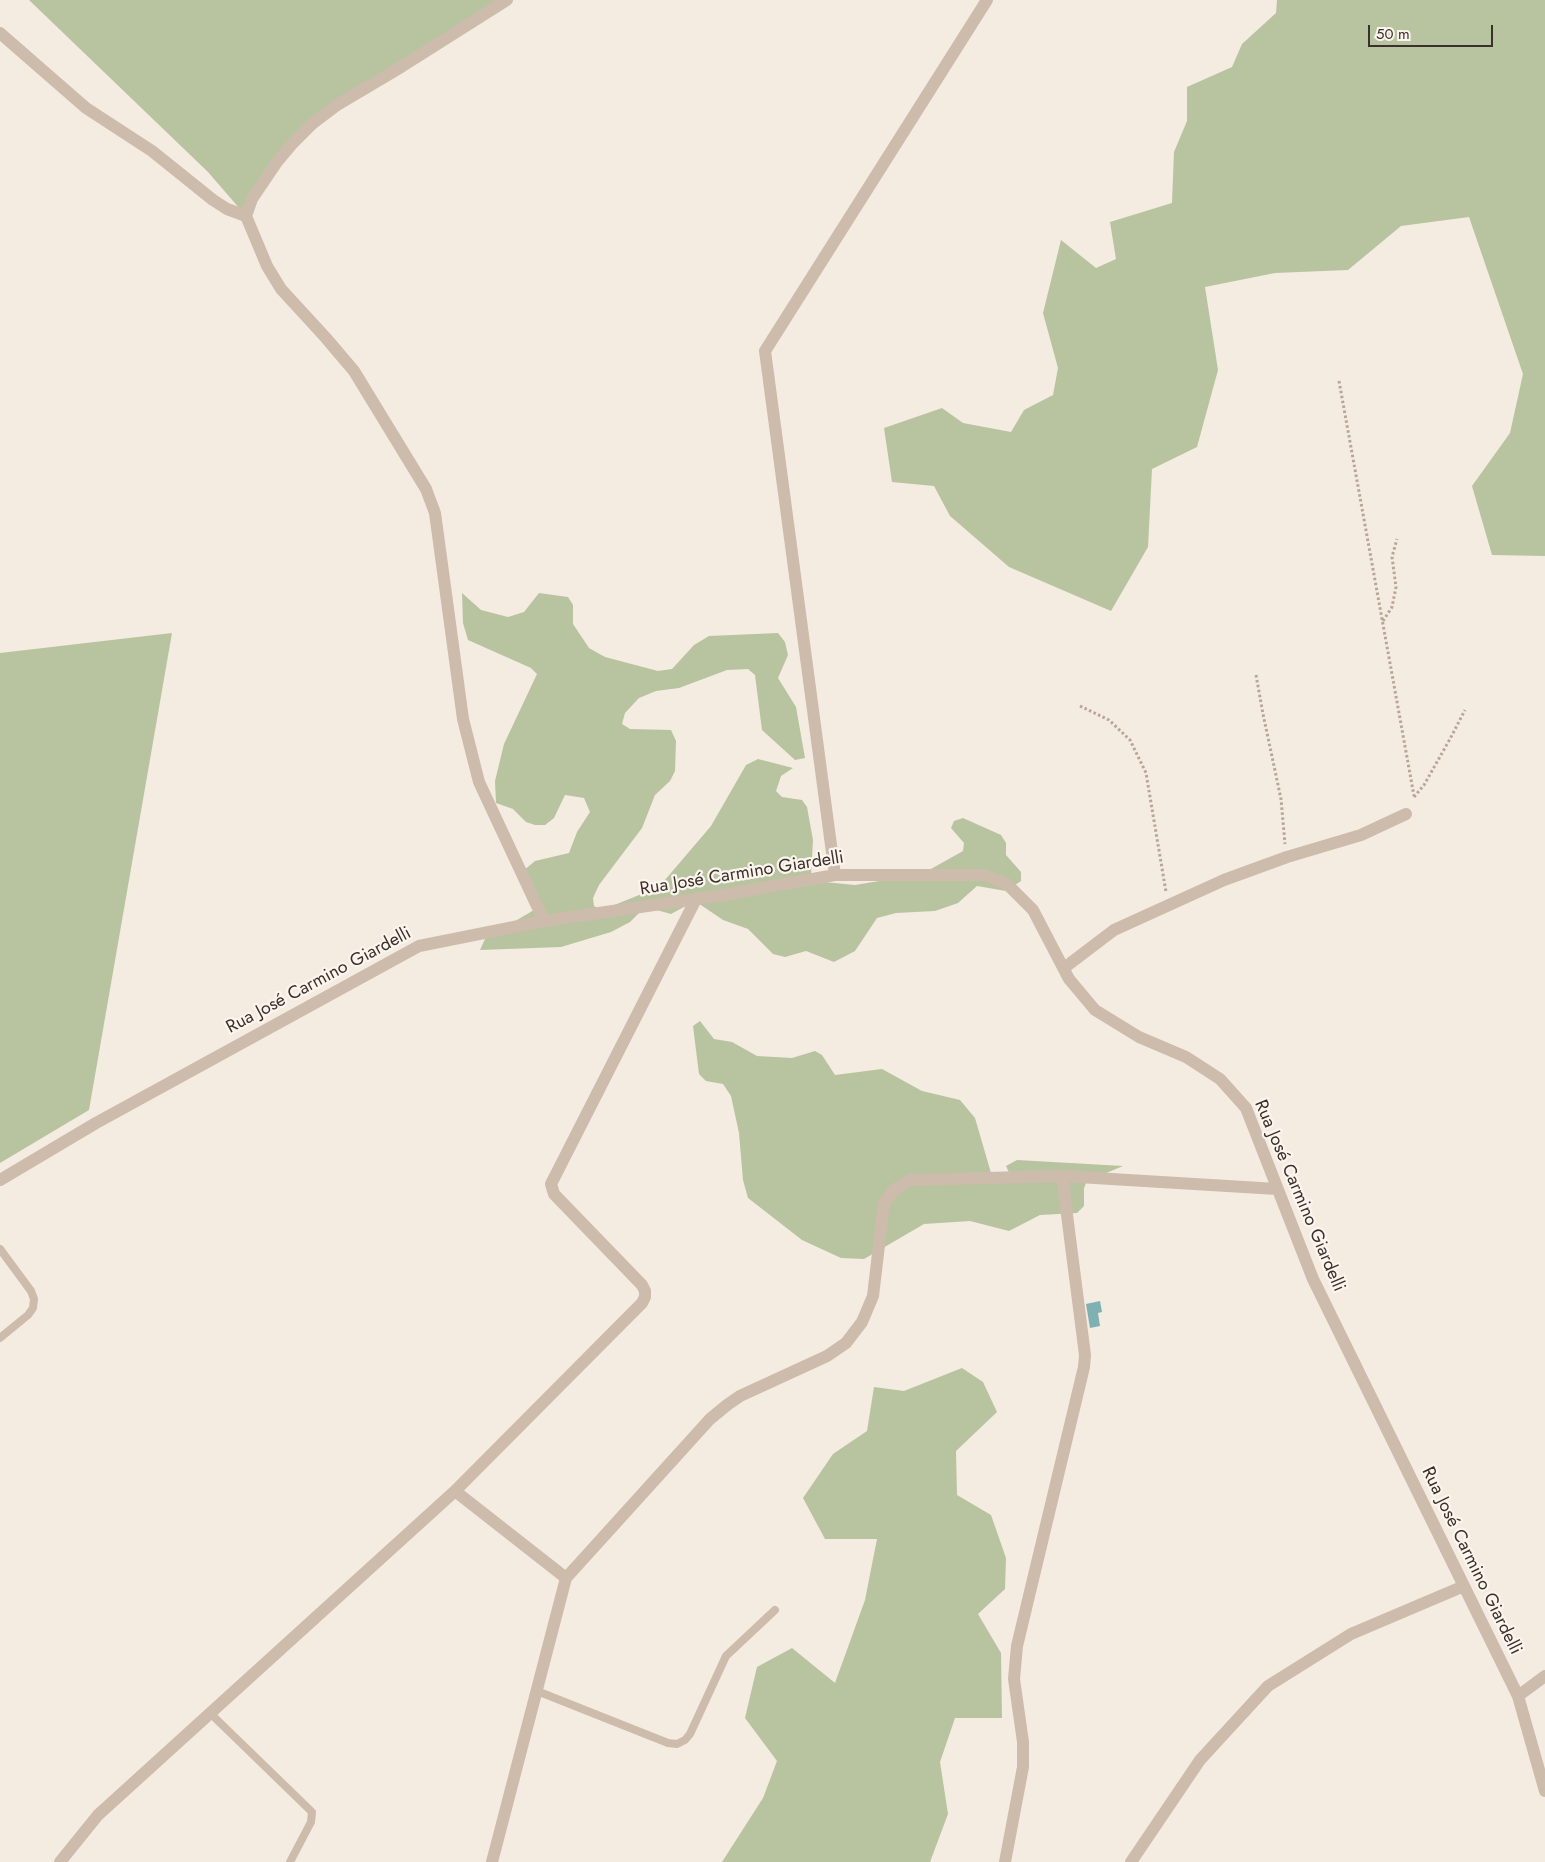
<!DOCTYPE html>
<html>
<head>
<meta charset="utf-8">
<style>
	body { margin:0 }
	#map { position:relative; width:1545px; height:1862px; overflow:hidden; background:#f4ebe1; font-family:Jost,sans-serif }
	canvas { display:block }
	.scale { position:absolute; left:1368px; top:25px; width:125px; height:22px; box-sizing:border-box; border:2px solid #3b302b; border-top:0; padding-left:6px; font-size:15px; line-height:18px; white-space:nowrap; color:#3b302b; -webkit-text-stroke:4px #fbf5ee; paint-order:stroke }
</style>
</head>
<body>
<div id="map">
<canvas width="1545" height="1862"></canvas>
<div class="scale">50 m</div>
</div>
<script>
const g = document.querySelector('canvas').getContext('2d');
g.lineJoin = 'round';
function paint(path, color) { g.fillStyle = color; g.fill(path, 'evenodd'); }
const poly = rows => new Path2D(rows.map(r => 'M' + r).join(''));
function trace(path, color, width, dash) { g.strokeStyle = color; g.lineWidth = width; g.lineCap = dash ? 'butt' : 'round'; g.setLineDash(dash || []); g.stroke(path); }
function label(font, color, halo, rows, align = 'center') {
  g.font = font + ' Jost,sans-serif'; g.lineWidth = 4.5; g.setLineDash([]); g.textBaseline = 'middle'; g.strokeStyle = halo; g.fillStyle = color; for (const [text, x, y, turn = 0] of rows) {
    g.save(); g.translate(x, y); g.rotate((+turn || 0) * Math.PI / 180); g.textAlign = isNaN(turn) ? turn : align; if (halo) g.strokeText(text, 0, 0); g.fillText(text, 0, 0); g.restore();
  }
}
const green = poly([
	[29,0,507,0,401,67,293,143,246,216,208,172],
	[1277,0,1545,0,1545,556,1492,555,1472,486,1510,433,1523,374,1469,217,1401,226,1348,270,1275,273,1205,287,1218,370,1197,447,1152,469,1148,547,1111,611,1009,567,950,516,934,486,892,482,884,428,942,408,963,423,1011,432,1024,410,1053,395,1058,368,1043,313,1061,240,1096,268,1116,259,1110,222,1172,203,1174,152,1187,121,1187,87,1232,67,1242,44,1276,13],
	[462,593,481,610,508,617,524,612,539,593,568,597,573,605,573,624,589,648,605,657,658,671,672,669,694,645,709,636,778,633,785,642,788,655,778,678,796,707,805,758,795,760,762,730,755,675,748,669,727,670,679,688,656,691,639,698,625,713,622,724,630,729,671,730,676,741,675,771,670,781,655,795,642,828,599,885,593,898,594,906,602,910,659,887,711,826,746,765,758,759,793,768,781,776,776,791,782,797,802,800,807,807,813,840,811,875,814,881,855,885,922,874,963,851,964,843,951,828,954,821,963,818,1001,835,1006,843,1006,855,1021,872,1021,881,1006,891,977,886,958,903,935,911,896,913,877,918,855,951,834,962,806,951,785,957,773,954,748,929,723,920,695,901,671,914,653,909,642,910,630,922,611,932,561,947,480,950,485,939,539,907,523,871,535,861,569,853,577,832,590,812,584,798,565,795,554,818,545,825,535,825,526,822,513,809,496,803,495,781,504,744,537,674,531,668,468,640,463,623],
	[172,633,89,1110,0,1163,0,653],
	[700,1021,714,1039,732,1042,757,1056,792,1058,815,1051,822,1055,835,1075,882,1069,922,1091,960,1100,975,1118,991,1173,1012,1179,1006,1166,1017,1160,1123,1166,1087,1181,1084,1188,1084,1206,1077,1213,1040,1215,1009,1231,970,1221,924,1224,864,1259,841,1258,802,1240,748,1198,743,1180,739,1133,731,1096,723,1084,706,1081,699,1074,693,1026],
	[962,1368,983,1382,997,1412,956,1451,957,1495,991,1515,1006,1558,1005,1589,978,1614,1001,1653,1002,1718,955,1718,940,1762,948,1814,930,1862,722,1862,763,1798,777,1761,745,1718,757,1667,792,1648,835,1683,865,1600,877,1539,825,1539,803,1498,833,1454,867,1431,874,1387,904,1391]
]);
const water = poly([
	[1100,1301,1102,1312,1098,1313,1100,1326,1090,1328,1086,1304]
]);
const path = poly([
	[1339,381,1414,796],
	[1383,621,1392,607,1396,587,1392,557,1397,539],
	[1256,675,1263,714,1281,799,1285,844],
	[1080,706,1109,720,1130,740,1146,773,1166,892],
	[1414,797,1424,785,1450,739,1465,710]
]);
const service = poly([
	[0,1249,31,1291,34,1299,33,1308,28,1315,0,1338],
	[537,1691,668,1743,677,1744,685,1740,690,1734,726,1656,775,1610],
	[211,1714,312,1812,311,1822,290,1862]
]);
const minor = poly([
	[507,0,401,67,337,105,312,124,293,143,277,162,252,199,246,216,267,266,281,289,326,338,354,371,426,489,435,513,463,719,479,782,544,921],
	[0,33,86,108,152,151,213,200,227,209,246,216],
	[835,875,765,351,987,0],
	[1064,968,1114,930,1224,880,1287,857,1361,835,1406,814],
	[0,1180,96,1123,419,946,544,921,723,895,835,875,984,875,1007,884,1033,910,1069,979,1095,1010,1139,1037,1186,1057,1220,1079,1246,1108,1313,1279,1518,1696,1545,1791],
	[455,1491,642,1303,645,1297,645,1291,642,1285,554,1194,551,1184,696,899],
	[1518,1696,1545,1676],
	[60,1862,98,1815,455,1491,566,1578],
	[492,1862,566,1578,710,1419,727,1405,740,1396,827,1356,846,1343,862,1322,873,1296,884,1203,894,1190,910,1180,1062,1176,1277,1189],
	[1005,1862,1023,1767,1023,1742,1014,1679,1017,1646,1084,1367,1085,1355,1062,1176],
	[1131,1862,1200,1760,1268,1686,1351,1634,1464,1586]
]);
const streetNames = [
	["Rua José Carmino Giardelli",742,874,-9],
	["Rua José Carmino Giardelli",319,981,-28],
	["Rua José Carmino Giardelli",1299,1196,67],
	["Rua José Carmino Giardelli",1471,1561,64]
];
paint(green, '#b8c4a0');
paint(water, '#7fb0b2');
trace(path, '#b9a596', 3, [2.5, 2.5]);
trace(service, '#cdbbac', 8);
trace(minor, '#cdbbac', 12);
label('18px', '#3b302b', '#fbf5ee', streetNames);
</script>
</body>
</html>
